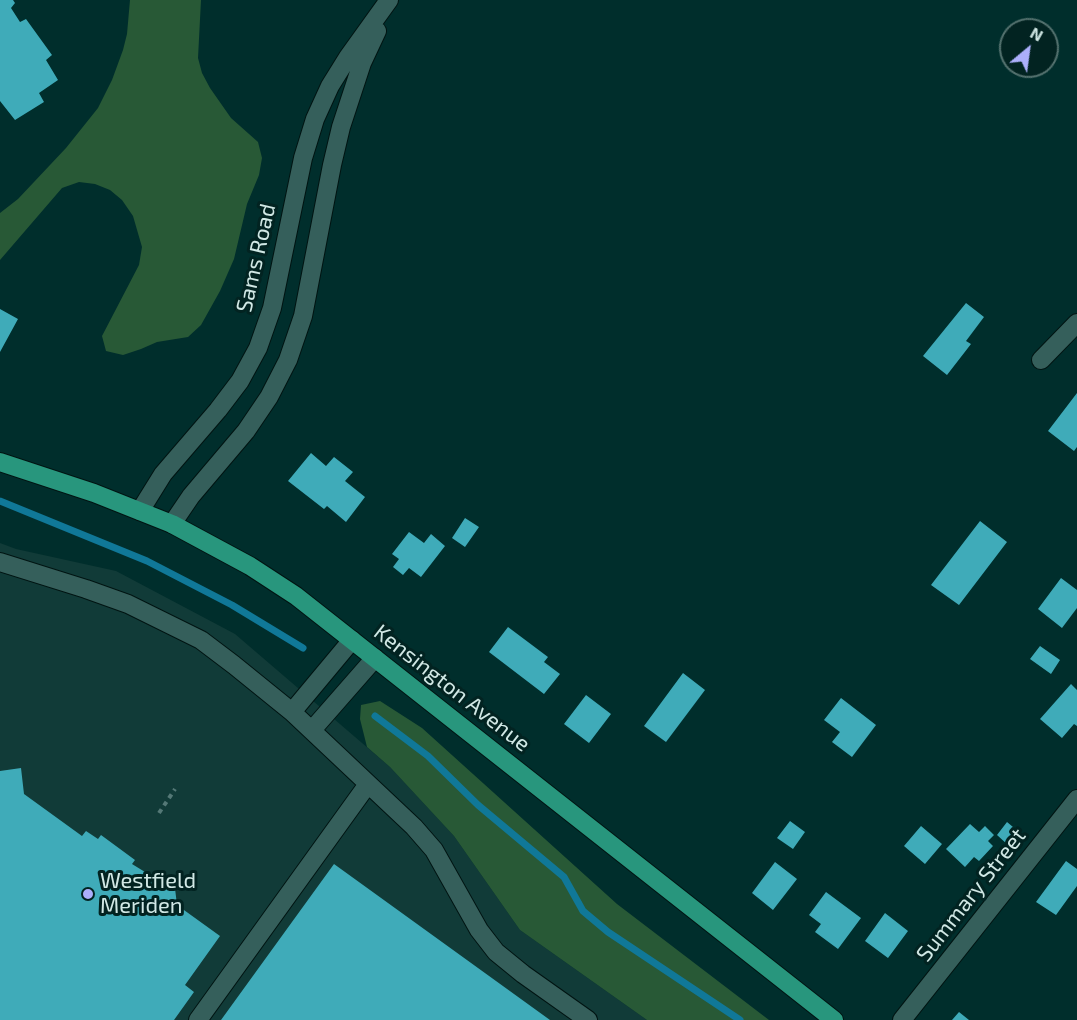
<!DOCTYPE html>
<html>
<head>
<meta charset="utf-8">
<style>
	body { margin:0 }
	#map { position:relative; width:1077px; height:1020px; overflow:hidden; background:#002e2c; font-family:"Exo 2",sans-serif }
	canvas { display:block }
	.north { position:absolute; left:999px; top:18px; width:60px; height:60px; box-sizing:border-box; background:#022321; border:2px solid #55726f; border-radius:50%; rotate:29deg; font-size:16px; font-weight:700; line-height:24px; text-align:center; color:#d1e8e5 }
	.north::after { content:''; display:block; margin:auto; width:21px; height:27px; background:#acaffb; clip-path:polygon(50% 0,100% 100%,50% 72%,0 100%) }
</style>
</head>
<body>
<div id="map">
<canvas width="1077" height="1020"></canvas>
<div class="north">N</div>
</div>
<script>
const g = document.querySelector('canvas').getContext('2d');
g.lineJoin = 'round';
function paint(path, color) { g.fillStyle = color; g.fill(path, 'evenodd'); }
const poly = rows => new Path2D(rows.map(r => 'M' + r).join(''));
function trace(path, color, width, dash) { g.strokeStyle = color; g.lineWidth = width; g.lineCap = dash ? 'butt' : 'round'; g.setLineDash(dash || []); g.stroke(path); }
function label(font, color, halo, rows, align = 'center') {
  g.font = font + ' "Exo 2",sans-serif'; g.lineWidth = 6; g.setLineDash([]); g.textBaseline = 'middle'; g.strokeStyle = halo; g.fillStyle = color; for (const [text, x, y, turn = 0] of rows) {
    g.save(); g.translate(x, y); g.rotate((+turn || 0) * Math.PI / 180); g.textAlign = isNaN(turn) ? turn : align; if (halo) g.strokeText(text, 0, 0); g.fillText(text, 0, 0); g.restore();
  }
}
const built = poly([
	[0,543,16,549,116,571,235,634,390,767,454,836,520,930,647,1020,0,1020]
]);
const green = poly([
	[130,0,201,0,198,58,202,73,210,88,231,118,258,142,262,158,259,175,247,204,234,259,220,291,201,325,188,337,157,342,141,349,123,355,106,351,102,336,139,265,142,247,133,216,122,200,110,190,95,184,79,182,62,188,0,260,0,213,18,199,66,148,98,108,112,80,123,50,127,34],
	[380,701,422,728,617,904,769,1020,647,1020,520,930,454,836,390,767,367,747,360,719,361,705]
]);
const stream = poly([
	[0,501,147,561,232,605,303,648],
	[375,716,428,756,478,805,564,877,583,911,608,932,740,1020]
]);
const building = poly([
	[0,0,13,0,15,3,11,8,20,22,26,19,52,55,46,60,58,80,39,93,44,102,15,120,0,101],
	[966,303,984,317,966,341,971,344,947,375,923,356],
	[0,309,18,319,0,352],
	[1077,393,1077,447,1074,451,1048,431],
	[311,453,326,466,334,457,353,472,345,481,365,497,346,522,327,506,324,509,288,481],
	[465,518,479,527,465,547,452,538],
	[980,521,1007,542,959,605,931,585],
	[409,532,424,543,431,534,445,546,421,577,409,568,403,575,393,567,399,559,392,554],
	[1061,578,1077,590,1077,608,1062,628,1038,609],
	[508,627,548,657,544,662,560,674,544,694,489,652],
	[1040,646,1060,660,1051,674,1030,659],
	[683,673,705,690,666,742,644,726],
	[1071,684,1077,690,1077,726,1074,724,1062,738,1040,719],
	[586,695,611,714,589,743,564,724],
	[841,698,876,725,852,757,832,742,840,732,824,720],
	[21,768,24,794,82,836,86,831,98,839,101,835,135,860,132,864,145,872,141,878,147,882,174,880,177,905,220,936,185,985,194,992,174,1020,0,1020,0,771],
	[790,821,805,832,793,849,777,838],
	[1007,822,1019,832,1008,845,997,835],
	[970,824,979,832,985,826,994,835,988,841,993,846,979,861,974,857,965,867,946,849],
	[921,826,942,844,925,864,904,846],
	[1066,861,1077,869,1077,886,1056,915,1036,902],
	[775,862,797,879,773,910,752,893],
	[334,864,550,1020,221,1020],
	[826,892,861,918,838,949,815,932,821,924,809,915],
	[885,913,908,931,888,958,865,941],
	[959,1012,969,1020,952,1020]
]);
const path = poly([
	[159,813,175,789]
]);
const minor = poly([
	[1041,360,1077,323],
	[140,511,163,474,218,410,240,381,258,348,272,308,303,158,315,119,330,86,348,57,389,0],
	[172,524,191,496,246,431,269,397,288,360,303,316,332,165,341,127,362,63,377,31],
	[0,562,86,589,128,604,201,640,234,665,292,712,414,827,434,850,479,930,496,952,523,974,588,1020],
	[292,712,352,640],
	[312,730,375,658],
	[198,1020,368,784],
	[902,1020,1077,799]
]);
const major = poly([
	[0,462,94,493,172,524,250,566,296,596,834,1020]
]);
const markers = [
	[88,894,6,"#acaffb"]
];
const streetNames = [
	["Sams Road",256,258,-77],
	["Kensington Avenue",452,688,38],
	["Summary Street",971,895,-52]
];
const poiNames = [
	["Westfield",100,881],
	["Meriden",100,906]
];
paint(built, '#113b38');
paint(green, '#285936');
trace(stream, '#107898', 7);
paint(building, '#3fabb9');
trace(minor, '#011412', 20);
trace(major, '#011412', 20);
trace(path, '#547876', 4, [4.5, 4.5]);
trace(minor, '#355f5b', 18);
trace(major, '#28967d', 18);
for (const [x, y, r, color] of markers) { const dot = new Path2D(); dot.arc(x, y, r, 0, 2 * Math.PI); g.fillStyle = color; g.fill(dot); trace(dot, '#022321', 2); }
label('22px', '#d1e8e5', '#022321', streetNames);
label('22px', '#d1e8e5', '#022321', poiNames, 'left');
</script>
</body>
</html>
